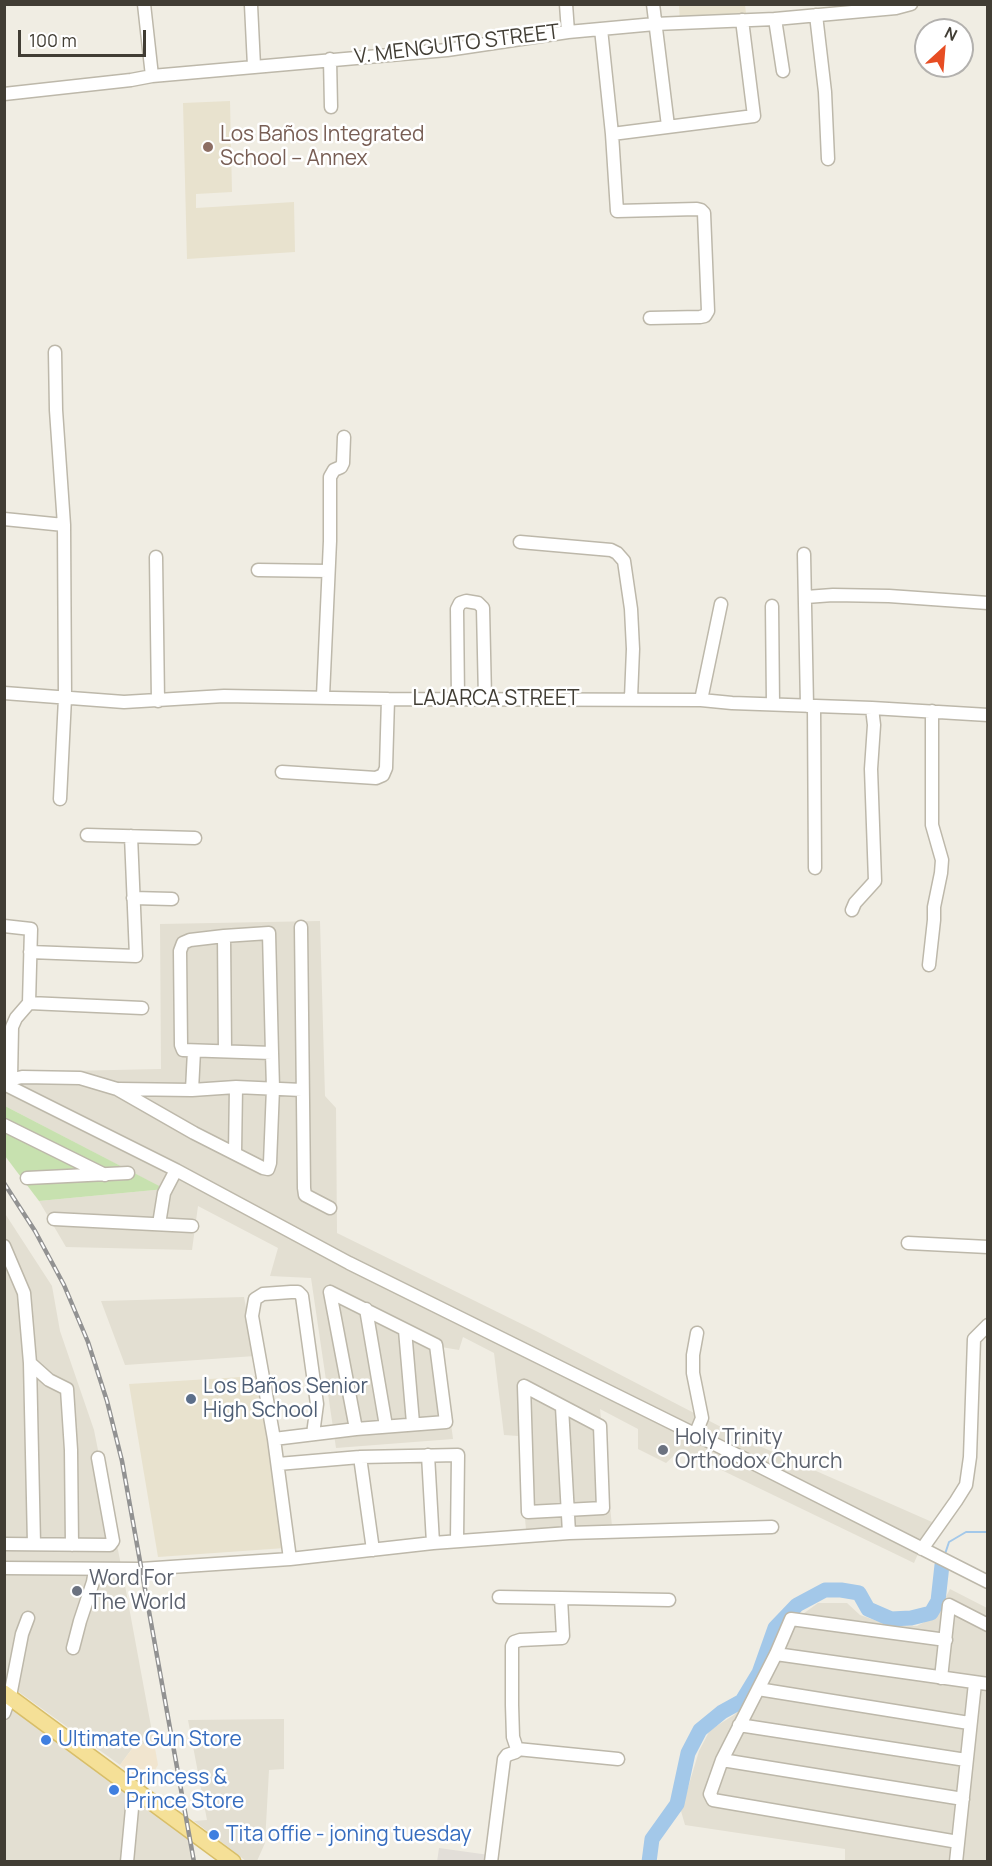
<!DOCTYPE html>
<html>
<head>
<meta charset="utf-8">
<style>
	body { margin:0 }
	#map { position:relative; width:992px; height:1866px; overflow:hidden; background:#f0ede3; font-family:Manrope,sans-serif }
	canvas { display:block }
	.frame { position:absolute; inset:0; border:6px solid #413d34; pointer-events:none }
	.north { position:absolute; left:914px; top:18px; width:60px; height:60px; box-sizing:border-box; background:#fff; border:2px solid #b3b1ae; border-radius:50%; rotate:26deg; font-size:16px; font-weight:700; line-height:24px; text-align:center; color:#413d34 }
	.north::after { content:''; display:block; margin:auto; width:21px; height:27px; background:#e74d23; clip-path:polygon(50% 0,100% 100%,50% 72%,0 100%) }
	.scale { position:absolute; left:18px; top:30px; width:128px; height:27px; box-sizing:border-box; border:3px solid #413d34; border-top:0; padding-left:8px; font-size:18px; line-height:21px; white-space:nowrap; color:#413d34; -webkit-text-stroke:4px #fff; paint-order:stroke }
</style>
</head>
<body>
<div id="map">
<canvas width="992" height="1866"></canvas>
<div class="frame"></div>
<div class="north">N</div>
<div class="scale">100 m</div>
</div>
<script>
const g = document.querySelector('canvas').getContext('2d');
g.lineJoin = 'round';
function paint(path, color) { g.fillStyle = color; g.fill(path, 'evenodd'); }
const poly = rows => new Path2D(rows.map(r => 'M' + r).join(''));
function trace(path, color, width, dash) { g.strokeStyle = color; g.lineWidth = width; g.lineCap = dash ? 'butt' : 'round'; g.setLineDash(dash || []); g.stroke(path); }
function label(font, color, halo, rows, align = 'center') {
  g.font = font + ' Manrope,sans-serif'; g.lineWidth = 5; g.setLineDash([]); g.textBaseline = 'middle'; g.strokeStyle = halo; g.fillStyle = color; for (const [text, x, y, turn = 0] of rows) {
    g.save(); g.translate(x, y); g.rotate((+turn || 0) * Math.PI / 180); g.textAlign = isNaN(turn) ? turn : align; if (halo) g.strokeText(text, 0, 0); g.fillText(text, 0, 0); g.restore();
  }
}
const residential = poly([
	[320,921,325,1096,336,1108,337,1233,536,1331,748,1441,932,1522,914,1563,680,1450,666,1463,638,1449,638,1429,600,1409,612,1526,526,1530,518,1436,504,1435,494,1353,463,1337,459,1350,441,1347,453,1439,336,1448,311,1278,270,1276,278,1248,198,1206,192,1250,66,1247,39,1201,164,1189,5,1106,4,1063,19,1072,161,1069,160,924],
	[4,1212,52,1286,60,1331,94,1430,124,1580,155,1748,137,1742,120,1765,5,1682],
	[244,1297,255,1356,125,1365,101,1301],
	[950,1589,987,1608,987,1861,845,1861,845,1849,685,1825,681,1811,699,1751,710,1730,734,1715,752,1697,792,1622,818,1603,847,1603,860,1615,889,1625,917,1626,936,1616],
	[4,1700,188,1835,192,1861,5,1861],
	[284,1719,284,1769,269,1770,265,1843,257,1861,246,1861,194,1821,207,1820,188,1720]
]);
const commercial = poly([
	[137,1742,155,1748,158,1765,146,1784,120,1765]
]);
const industrial = poly([
	[439,1848,489,1855,488,1861,437,1862]
]);
const education = poly([
	[679,5,745,5,747,21,680,23],
	[230,101,232,192,196,194,196,208,294,202,295,252,187,259,183,103],
	[257,1376,272,1457,285,1548,158,1557,129,1384]
]);
const green = poly([
	[5,1106,165,1189,39,1201,5,1156]
]);
const stream = poly([
	[945,1554,949,1542,966,1532,988,1532]
]);
const river = poly([
	[649,1862,652,1839,677,1804,688,1753,700,1730,722,1712,742,1701,759,1673,775,1628,797,1605,825,1590,841,1590,859,1593,868,1609,891,1619,911,1618,931,1613,938,1601,942,1565]
]);
const minor = poly([
	[144,4,152,76],
	[566,4,568,32],
	[653,4,668,126],
	[251,5,254,66],
	[816,15,825,92,828,159],
	[775,19,783,71],
	[601,29,612,134,617,211,697,209,701,210,704,213,708,311,705,316,700,317,650,318],
	[330,59,331,107],
	[4,94,131,80,152,76,447,50,568,32,655,24,775,19,896,8,911,4],
	[612,134,754,116,742,20],
	[55,352,56,410,64,525,65,698,60,799],
	[4,519,64,525],
	[520,542,611,550,617,553,624,561,631,609,633,649,631,698],
	[804,554,807,706],
	[156,557,158,701],
	[258,570,328,571],
	[806,597,833,595,889,596,988,603],
	[772,606,773,704],
	[4,693,124,702,224,696,388,699,701,700,732,703,872,708,988,715],
	[323,696,330,541,330,477,334,470,341,467,343,463,344,437],
	[458,699,457,609,460,603,466,601,478,603,483,608,485,698],
	[701,700,721,604],
	[814,707,815,868],
	[282,772,376,778,383,775,386,768,388,699],
	[87,835,195,838],
	[133,898,172,899],
	[852,910,855,903,875,881,871,769,874,725,872,708],
	[4,926,31,929,29,1003,16,1018,12,1027,11,1079],
	[301,927,304,1188,305,1195,330,1208],
	[224,936,225,1051],
	[30,952,136,956,131,836],
	[929,965,934,920,934,907,941,873,942,860,932,825,932,711],
	[29,1003,142,1008],
	[4,1081,22,1077,80,1078,117,1089,194,1133,263,1168,268,1169,270,1163,273,1088,272,1053,269,933,224,936,190,940,183,943,180,951,181,1045,183,1050,272,1053],
	[4,1084,176,1170,349,1263,757,1465,988,1582],
	[119,1089,192,1090,236,1087,302,1090],
	[192,1090,194,1051],
	[4,1125,105,1175],
	[235,1153,236,1087],
	[27,1178,128,1173],
	[54,1219,192,1226],
	[159,1224,164,1193,176,1170],
	[908,1243,988,1247],
	[4,1246,24,1293,30,1363,34,1544],
	[330,1292,356,1429],
	[366,1309,386,1426],
	[405,1330,413,1423],
	[30,1363,49,1380,67,1389,71,1450,72,1545],
	[524,1386,600,1426,603,1508,528,1512,524,1386],
	[562,1407,569,1533],
	[695,1435,702,1418,693,1373,693,1355,697,1333],
	[274,1439,356,1429,446,1422,436,1345,330,1292],
	[428,1455,433,1543],
	[360,1457,373,1550],
	[278,1464,360,1457,458,1455,457,1540],
	[4,1544,110,1545,113,1541,98,1458],
	[922,1549,956,1501,966,1485,970,1457,974,1339,988,1325],
	[290,1559,274,1439,252,1316,255,1299,263,1294,291,1292,298,1292,302,1296,317,1404,313,1434],
	[4,1568,141,1569,290,1559,433,1543,569,1533,772,1527],
	[499,1597,561,1598],
	[946,1640,791,1619,776,1654,722,1760,710,1794,713,1800,958,1842],
	[73,1648,80,1621,93,1582,95,1570],
	[776,1654,988,1684],
	[941,1678,949,1605,988,1625],
	[758,1689,969,1723],
	[4,1713,10,1696,22,1634,28,1618],
	[739,1725,966,1760],
	[517,1749,618,1759],
	[722,1760,963,1799],
	[127,1862,134,1787],
	[491,1862,504,1759,507,1755,516,1752,517,1749,513,1737,512,1705,512,1646,514,1642,520,1640,562,1638,563,1636,561,1598,669,1600],
	[956,1862,975,1683]
]);
const major = poly([
	[4,1693,233,1862]
]);
const rail = poly([
	[4,1183,35,1231,64,1285,88,1342,107,1401,122,1461,194,1862]
]);
const markers = [
	[208,147,6,"#8d6e63"],
	[191,1399,6,"#5c6f8a"],
	[663,1450,6,"#6b7280"],
	[77,1591,6,"#6b7280"],
	[46,1740,6,"#3f7fe0"],
	[114,1790,6,"#3f7fe0"],
	[214,1835,6,"#3f7fe0"]
];
const streetNames = [
	["V. MENGUITO STREET",457,45,-7],
	["LAJARCA STREET",496,699]
];
const educationNames = [
	["Los Baños Integrated",220,135],
	["School – Annex",220,159]
];
const serviceNames = [
	["Los Baños Senior",203,1387],
	["High School",203,1411]
];
const worshipNames = [
	["Holy Trinity",675,1438],
	["Orthodox Church",675,1462],
	["Word For",89,1579],
	["The World",89,1603]
];
const shopNames = [
	["Ultimate Gun Store",58,1740],
	["Princess &",126,1778],
	["Prince Store",126,1802],
	["Tita offie - joning tuesday",226,1835]
];
paint(residential, '#e3dfd2');
paint(commercial, '#f1e5cf');
paint(industrial, '#e2ded8');
paint(education, '#e8e2ce');
paint(green, '#c7e1af');
trace(stream, '#a3c8e9', 2);
trace(river, '#a3c8e9', 15);
trace(minor, '#bdb8aa', 15);
trace(major, '#d8be69', 18);
trace(minor, '#fff', 12);
trace(major, '#f5e097', 15);
trace(rail, '#929292', 4.5);
trace(rail, '#fff', 2, [7]);
for (const [x, y, r, color] of markers) { const dot = new Path2D(); dot.arc(x, y, r, 0, 2 * Math.PI); g.fillStyle = color; g.fill(dot); trace(dot, '#fff', 2); }
label('21px', '#413d34', '#fff', streetNames);
label('21px', '#785e54', '#fff', educationNames, 'left');
label('21px', '#4e5e75', '#fff', serviceNames, 'left');
label('21px', '#5b616d', '#fff', worshipNames, 'left');
label('21px', '#366cbe', '#fff', shopNames, 'left');
</script>
</body>
</html>
